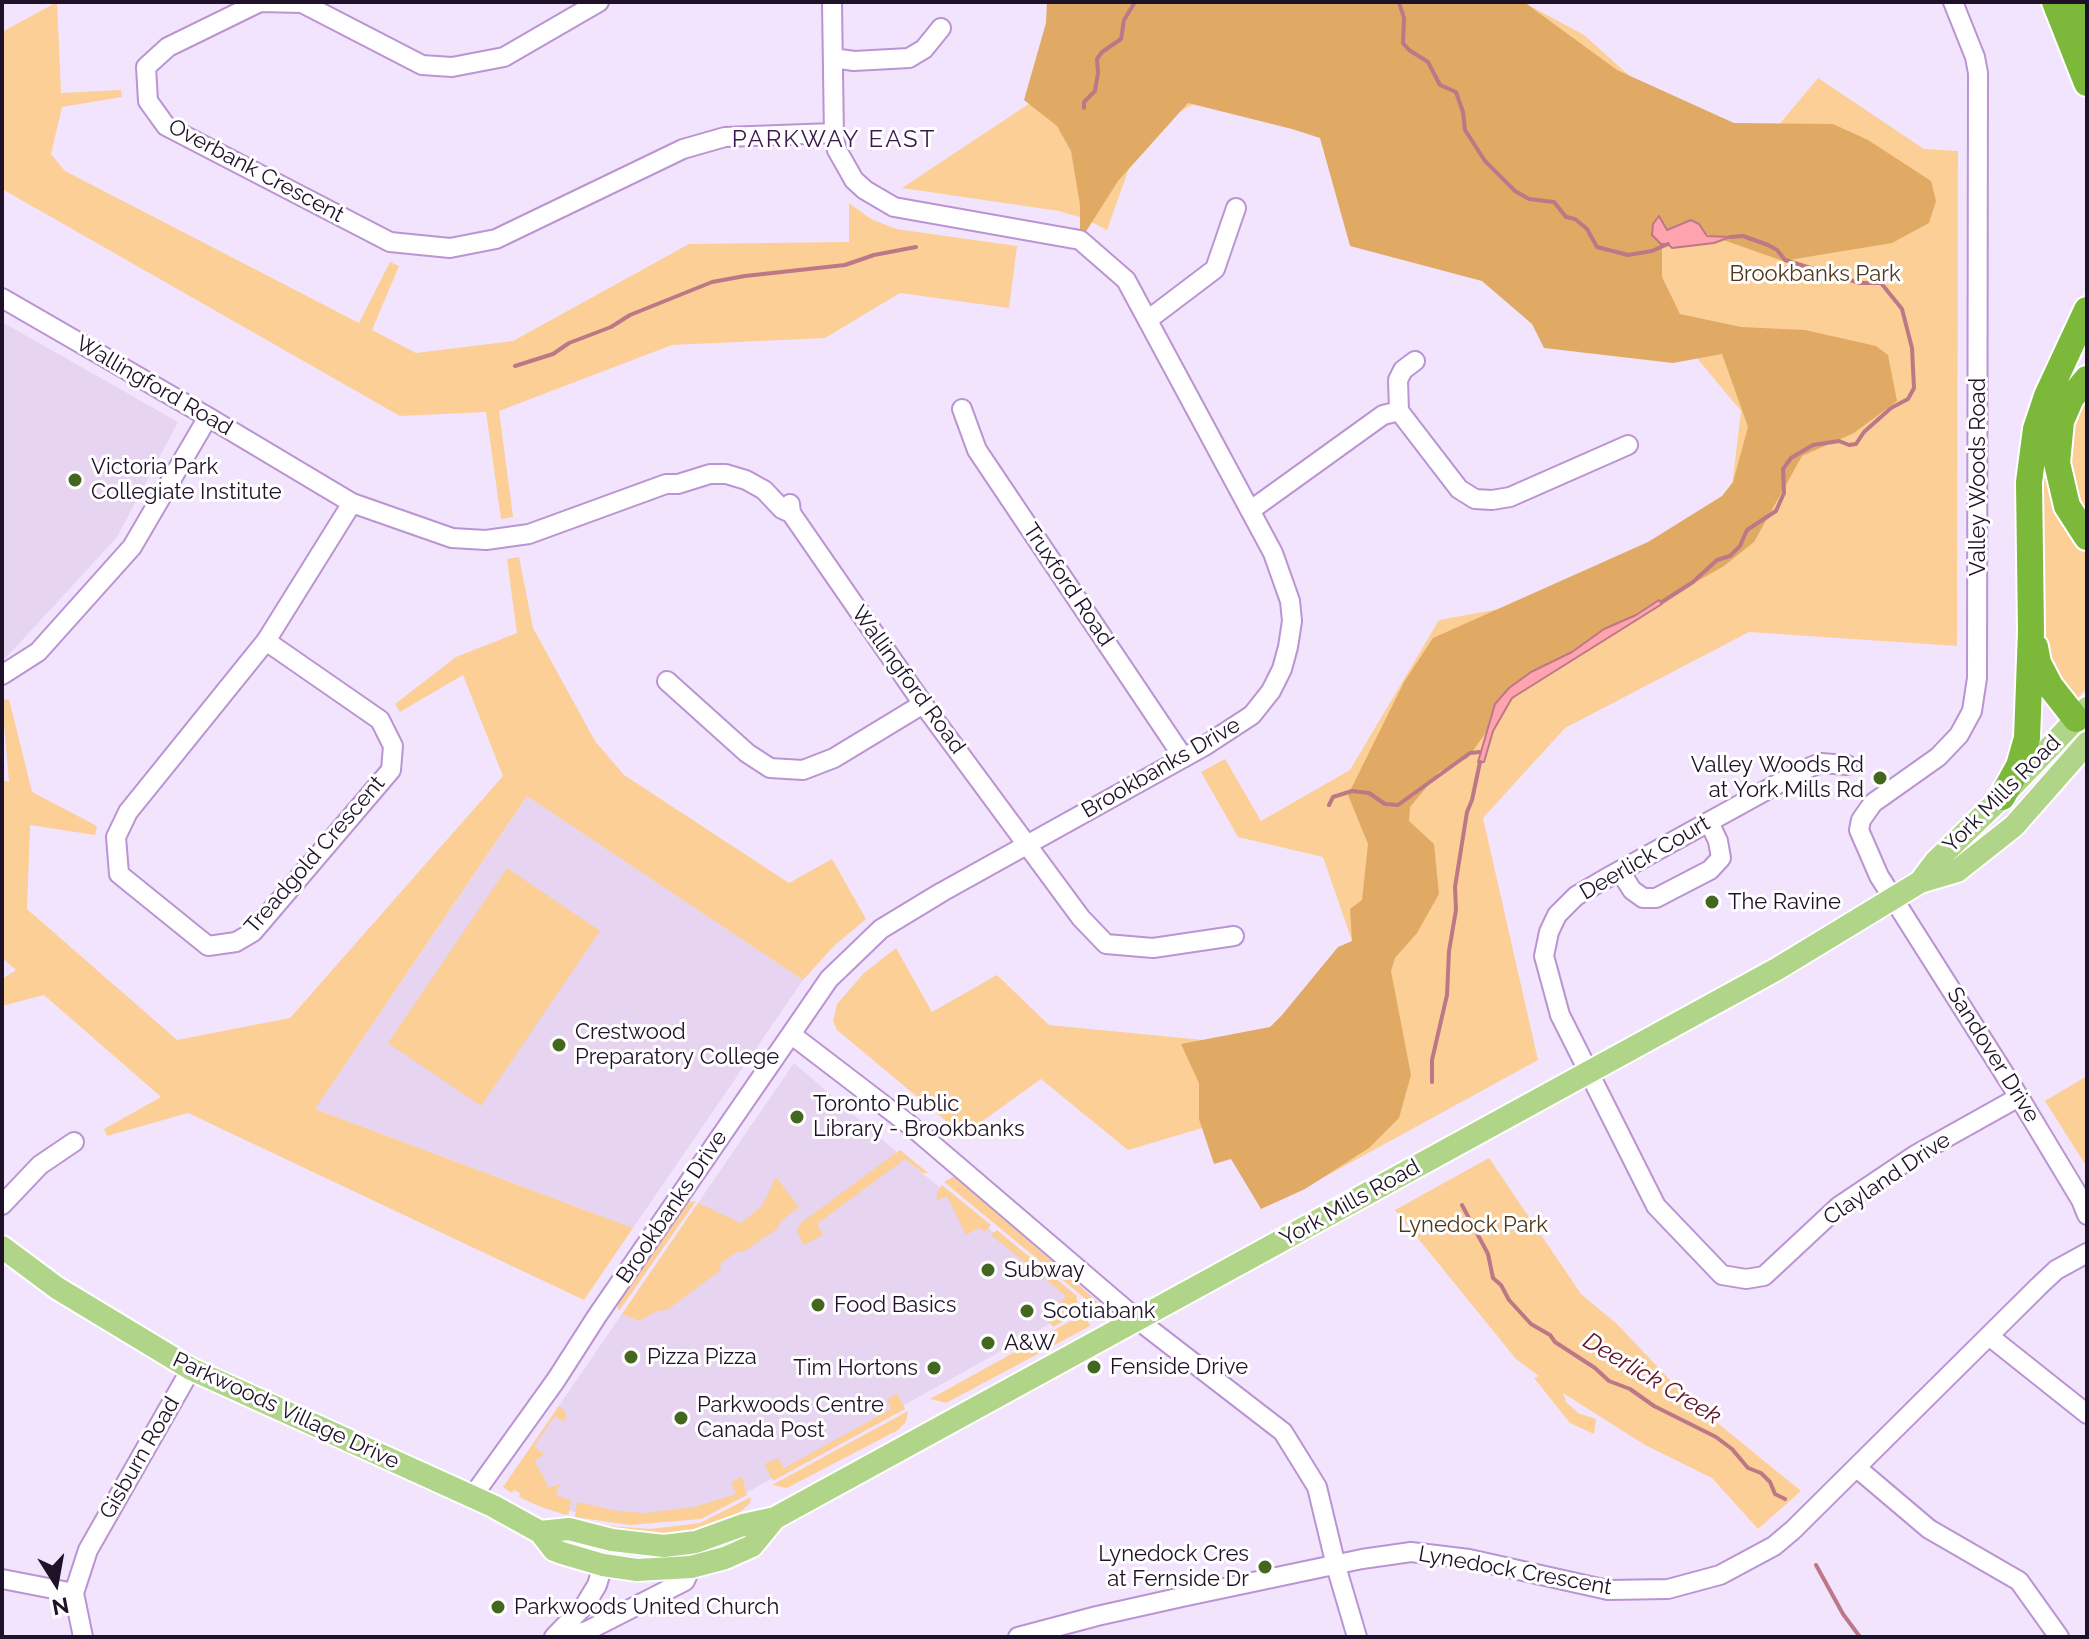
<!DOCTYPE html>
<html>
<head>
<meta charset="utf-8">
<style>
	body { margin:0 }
	#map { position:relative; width:2089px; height:1639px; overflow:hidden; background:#f3e4fe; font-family:Raleway,sans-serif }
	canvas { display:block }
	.frame { position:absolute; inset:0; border:4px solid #1f1128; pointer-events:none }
	.north { position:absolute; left:16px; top:1543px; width:80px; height:80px; -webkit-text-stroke:6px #fff; paint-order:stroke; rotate:169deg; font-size:22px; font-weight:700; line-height:32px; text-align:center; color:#1f1128 }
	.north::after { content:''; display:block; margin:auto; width:28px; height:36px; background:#1f1128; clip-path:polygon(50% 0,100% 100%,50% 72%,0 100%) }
</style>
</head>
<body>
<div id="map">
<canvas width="2089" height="1639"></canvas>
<div class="frame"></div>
<div class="north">N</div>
</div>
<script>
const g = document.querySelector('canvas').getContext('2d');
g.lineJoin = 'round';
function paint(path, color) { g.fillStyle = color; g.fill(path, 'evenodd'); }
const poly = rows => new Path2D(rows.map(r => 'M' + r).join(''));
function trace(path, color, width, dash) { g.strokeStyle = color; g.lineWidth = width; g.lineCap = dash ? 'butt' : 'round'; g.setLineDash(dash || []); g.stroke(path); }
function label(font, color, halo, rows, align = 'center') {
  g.font = font + ' Raleway,sans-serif'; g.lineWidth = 6; g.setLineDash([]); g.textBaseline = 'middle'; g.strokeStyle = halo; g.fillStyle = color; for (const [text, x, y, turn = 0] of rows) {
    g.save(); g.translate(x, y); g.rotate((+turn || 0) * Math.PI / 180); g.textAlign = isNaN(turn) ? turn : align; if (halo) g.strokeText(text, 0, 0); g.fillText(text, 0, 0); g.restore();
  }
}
const built = poly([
	[2,322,178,422,117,537,3,661],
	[528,795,803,980,633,1228,315,1109],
	[794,1063,885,1142,1082,1306,746,1493,699,1515,594,1518,561,1508,506,1483]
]);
const green = poly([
	[57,2,61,93,121,90,122,97,62,107,51,154,65,171,359,323,390,262,399,266,372,330,416,353,513,341,689,244,849,242,849,203,871,219,896,229,1017,246,1009,308,900,293,825,338,672,345,499,411,513,517,501,519,486,412,400,416,2,189,2,32],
	[1523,2,1584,35,1663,106,1766,140,1818,78,1924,149,1958,151,1957,646,1749,632,1565,728,1483,818,1538,1060,1308,1186,1266,1109,1128,1150,1041,1079,963,1135,837,1030,833,1021,837,1004,864,973,896,948,932,1012,997,975,1049,1025,1234,1043,1304,1016,1352,941,1323,857,1238,837,1201,772,1225,759,1261,821,1350,770,1439,620,1565,597,1730,502,1741,411,1682,340,1317,116,1226,87,1142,132,1107,230,1086,219,1059,211,902,188,1077,72],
	[2087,394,2087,513,2075,490,2067,441,2082,399],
	[2050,417,2066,526,2087,550,2087,688,2074,702,2050,667,2039,636,2038,490],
	[519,557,533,628,595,741,624,775,789,883,832,859,866,919,834,946,803,980,527,796,315,1109,633,1228,584,1300,188,1113,107,1136,104,1129,161,1097,44,995,2,1006,2,979,16,970,2,958,2,780,9,782,2,700,9,699,32,792,97,826,95,835,30,825,27,909,177,1040,290,1018,503,776,463,675,400,712,395,704,456,657,517,633,507,559],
	[507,868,600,931,481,1106,388,1043],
	[2087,1076,2087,1167,2045,1101],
	[900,1150,928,1173,923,1173,905,1159,817,1224,823,1235,803,1245,797,1230,802,1222],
	[1489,1158,1581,1294,1617,1324,1688,1399,1801,1491,1758,1529,1712,1478,1645,1445,1563,1393,1566,1402,1578,1413,1596,1419,1594,1434,1570,1423,1534,1378,1539,1376,1516,1359,1395,1210],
	[776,1177,799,1207,781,1221,777,1229,743,1252,738,1251,720,1264,721,1270,667,1310,657,1311,639,1321,622,1314,698,1203,741,1223,762,1206],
	[953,1177,959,1179,1098,1302,1093,1305,944,1182],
	[942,1185,991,1225,985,1232,979,1228,966,1235,947,1196,936,1201,938,1191],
	[696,1201,619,1311,617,1305,687,1202],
	[997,1230,1077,1296,1076,1314,1053,1327,1047,1319,1066,1296,991,1235],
	[1076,1318,1087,1319,1090,1326,946,1403,930,1399],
	[897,1393,905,1409,773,1481,764,1464,778,1458,784,1468,891,1409,887,1400],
	[559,1406,566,1412,565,1422,555,1416,534,1446,544,1454,535,1461,549,1488,560,1484,556,1495,571,1500,569,1513,566,1515,541,1507,519,1497,520,1493,514,1490,512,1493,503,1487],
	[908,1411,906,1422,898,1430,787,1488,772,1485],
	[742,1477,747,1495,701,1519,630,1525,575,1517,577,1502,618,1511,645,1513,694,1507,736,1494,731,1482],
	[751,1497,750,1503,739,1513,697,1529,663,1534,632,1534,596,1525,650,1529,700,1523]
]);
const forest = poly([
	[1047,2,1524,2,1617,70,1734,123,1833,124,1868,140,1931,181,1936,201,1929,223,1892,243,1783,261,1695,230,1662,243,1662,277,1680,314,1741,327,1805,330,1876,346,1888,355,1897,401,1854,433,1802,456,1754,542,1724,566,1549,666,1503,708,1468,758,1439,772,1410,807,1409,821,1434,844,1439,894,1417,933,1395,958,1391,971,1411,1075,1399,1118,1369,1148,1305,1189,1261,1209,1231,1159,1214,1164,1199,1119,1199,1083,1181,1044,1270,1027,1282,1015,1338,947,1352,941,1350,909,1362,900,1368,844,1348,795,1404,682,1433,638,1648,542,1722,496,1733,482,1748,427,1722,354,1673,363,1544,348,1532,324,1482,281,1350,246,1320,138,1292,129,1188,103,1118,181,1080,241,1080,205,1071,151,1057,126,1024,100,1046,23]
]);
const water = poly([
	[1659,216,1667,230,1691,220,1699,224,1707,236,1730,237,1714,243,1672,248,1668,244,1661,244,1652,235,1653,224,1659,216],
	[1659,600,1662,604,1512,698,1493,731,1484,762,1478,762,1495,704,1509,688,1531,672,1572,652,1604,629,1636,615,1659,600]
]);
const stream = poly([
	[1399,2,1404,18,1403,43,1409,50,1428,62,1440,85,1456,92,1463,112,1465,130,1485,161,1515,191,1529,199,1554,202,1566,217,1575,219,1587,229,1597,247,1628,255,1652,251,1668,244],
	[1084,108,1084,102,1095,91,1098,73,1097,59,1102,52,1121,39,1124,20,1135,2],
	[515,366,553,354,569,343,611,327,630,315,712,282,745,276,845,265,874,255,916,247],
	[1662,602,1693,582,1717,560,1730,556,1740,546,1747,530,1776,511,1784,493,1783,469,1791,458,1813,445,1839,441,1849,445,1856,444,1864,432,1891,408,1908,399,1914,388,1912,348,1902,309,1881,283,1860,283,1836,276,1785,260,1777,250,1768,245,1743,236,1730,237],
	[1329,805,1333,797,1352,791,1369,793,1385,804,1398,805,1470,753,1480,752],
	[1432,1082,1432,1060,1447,995,1449,951,1456,910,1455,887,1467,812,1472,800,1480,762],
	[1462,1205,1488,1254,1493,1278,1501,1285,1509,1300,1531,1324,1550,1335,1555,1342,1595,1368,1609,1381,1630,1389,1654,1406,1716,1437,1732,1449,1748,1468,1761,1473,1770,1482,1775,1494,1785,1499],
	[1816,1565,1843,1614,1860,1637]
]);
const minor = poly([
	[599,2,504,57,452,67,422,65,302,3,260,2,168,47,146,67,148,101,166,126,390,242,450,248,496,239,683,149,725,137,833,133],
	[1953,2,1975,57,1978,73,1977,678,1972,711,1959,735,1938,757,1873,803,1861,820,1859,830,1879,876,2019,1097,2081,1200,2087,1215],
	[833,58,854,61,909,58,924,49,941,28],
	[2,298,208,417,352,503,452,538,486,540,529,534,666,484,678,484,710,474,726,474,746,480,764,490,782,509,791,513],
	[1149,319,1215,269,1236,208],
	[1415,361,1403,370,1398,380,1399,411,1459,489,1475,499,1492,500,1510,497,1628,445],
	[962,409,977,450,1183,757],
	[790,504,791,513,923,704,1081,918,1106,944,1153,948,1234,936],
	[1251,510,1383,415,1399,411],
	[266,641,380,720,393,746,391,770,253,932,236,942,208,946,119,874,116,837,128,812,266,641,352,503],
	[2,675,38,652,132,547,208,417],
	[667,681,747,753,770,768,803,770,834,758,923,704],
	[1847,765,1821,763,1803,770,1605,879,1576,896,1557,915,1549,932,1544,956,1560,1015,1656,1206,1722,1275,1746,1279,1764,1276,1838,1207,1917,1154,2019,1097],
	[1620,871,1632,890,1643,898,1656,898,1710,870,1721,858,1718,841,1709,822],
	[792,1035,911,1126,1138,1320,1283,1432,1317,1487,1336,1566,1357,1637],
	[2,1205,40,1165,74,1142],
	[1989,1336,2087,1414],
	[1857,1468,1929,1529,2019,1581,2059,1637],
	[472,1497,556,1380,597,1316,829,979,881,929,942,892,1203,747,1252,715,1271,691,1282,669,1288,647,1292,621,1290,601,1273,553,1126,280,1080,240,894,207,865,190,854,180,837,150,834,138,832,2],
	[2,1579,74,1593],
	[83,1637,74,1593,88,1550,191,1369],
	[554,1637,585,1605,597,1585,603,1565],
	[564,1637,587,1631,685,1581,691,1567],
	[1018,1637,1097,1616,1182,1597,1362,1559,1411,1552,1469,1559,1608,1590,1668,1589,1720,1575,1774,1546,1793,1530,2039,1286,2056,1270,2087,1253]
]);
const major = poly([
	[1920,882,1935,862,2002,797,2087,708],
	[2,1247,57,1288,191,1369,493,1506,540,1532,554,1550,562,1553,603,1565,637,1570,691,1567,725,1558,752,1546,775,1518],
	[540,1532,569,1529,612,1540,664,1546,696,1542,743,1525,775,1518,1777,969,1920,882,1957,871,2014,826,2087,743]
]);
const highway = poly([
	[2055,2,2087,83],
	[2071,2,2087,35],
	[2087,379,2071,398,2061,421,2057,463,2067,506,2087,537],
	[2035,647,2038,663,2050,686,2076,719],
	[2002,797,2019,766,2027,738,2031,632,2029,482,2036,429,2047,396,2087,310]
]);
const markers = [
	[75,480,8,"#44671f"],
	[1880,778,8,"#44671f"],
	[1712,902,8,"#44671f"],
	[559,1045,8,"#44671f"],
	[797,1117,8,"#44671f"],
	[988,1270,8,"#44671f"],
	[818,1305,8,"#44671f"],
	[1027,1311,8,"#44671f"],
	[988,1343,8,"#44671f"],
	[631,1357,8,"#44671f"],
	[1094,1367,8,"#44671f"],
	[934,1368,8,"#44671f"],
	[681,1418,8,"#44671f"],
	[1265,1567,8,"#44671f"],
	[498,1607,8,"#44671f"]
];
const streetNames = [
	["Overbank Crescent",256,171,28],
	["Wallingford Road",154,386,30],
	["Valley Woods Road",1978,477,-90],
	["Truxford Road",1068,585,56],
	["Wallingford Road",908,680,54],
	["Brookbanks Drive",1161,768,-30],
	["York Mills Road",2002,794,-45],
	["Treadgold Crescent",315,855,-49],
	["Deerlick Court",1645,858,-30],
	["Sandover Drive",1993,1055,58],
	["Clayland Drive",1887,1179,-34],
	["York Mills Road",1350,1203,-29],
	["Brookbanks Drive",672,1207,-56],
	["Parkwoods Village Drive",286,1411,25],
	["Gisburn Road",140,1458,-60],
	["Lynedock Crescent",1515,1571,10]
];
const parkNames = [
	["Brookbanks Park",1815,274],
	["Lynedock Park",1473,1225]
];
const poiNames = [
	["Victoria Park",91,467],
	["Collegiate Institute",91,492],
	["Valley Woods Rd",1864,765,"right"],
	["at York Mills Rd",1864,790,"right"],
	["The Ravine",1728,902],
	["Crestwood",575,1032],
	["Preparatory College",575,1057],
	["Toronto Public",813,1104],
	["Library - Brookbanks",813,1129],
	["Subway",1004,1270],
	["Food Basics",834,1305],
	["Scotiabank",1043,1311],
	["A&W",1004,1343],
	["Pizza Pizza",647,1357],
	["Fenside Drive",1110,1367],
	["Tim Hortons",918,1368,"right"],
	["Parkwoods Centre",697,1405],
	["Canada Post",697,1430],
	["Lynedock Cres",1249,1554,"right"],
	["at Fernside Dr",1249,1579,"right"],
	["Parkwoods United Church",514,1607]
];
const neighbourhoodNames = [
	["PARKWAY EAST",834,140]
];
const waterNames = [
	["Deerlick Creek",1652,1379,31]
];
paint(built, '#e6d4f1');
paint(green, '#fccf97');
paint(forest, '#e1aa64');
paint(water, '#ffa4af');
trace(water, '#bc7886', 2);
trace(stream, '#bc7886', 4);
trace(minor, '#ba94d3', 22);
trace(major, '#fff', 26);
trace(highway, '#fff', 30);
trace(minor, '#fff', 18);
trace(major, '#b0d589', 22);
trace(highway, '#7cb93b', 26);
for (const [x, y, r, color] of markers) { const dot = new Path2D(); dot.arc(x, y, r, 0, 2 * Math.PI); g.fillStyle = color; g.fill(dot); trace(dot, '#fff', 3); }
label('22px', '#1f1128', '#fff', streetNames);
label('22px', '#50391a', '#fff', parkNames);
label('22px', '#1f1128', '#fff', poiNames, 'left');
g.letterSpacing = '2px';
label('24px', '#3c184e', '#fff', neighbourhoodNames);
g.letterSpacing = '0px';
label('italic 24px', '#621326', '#fff', waterNames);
</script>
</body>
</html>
